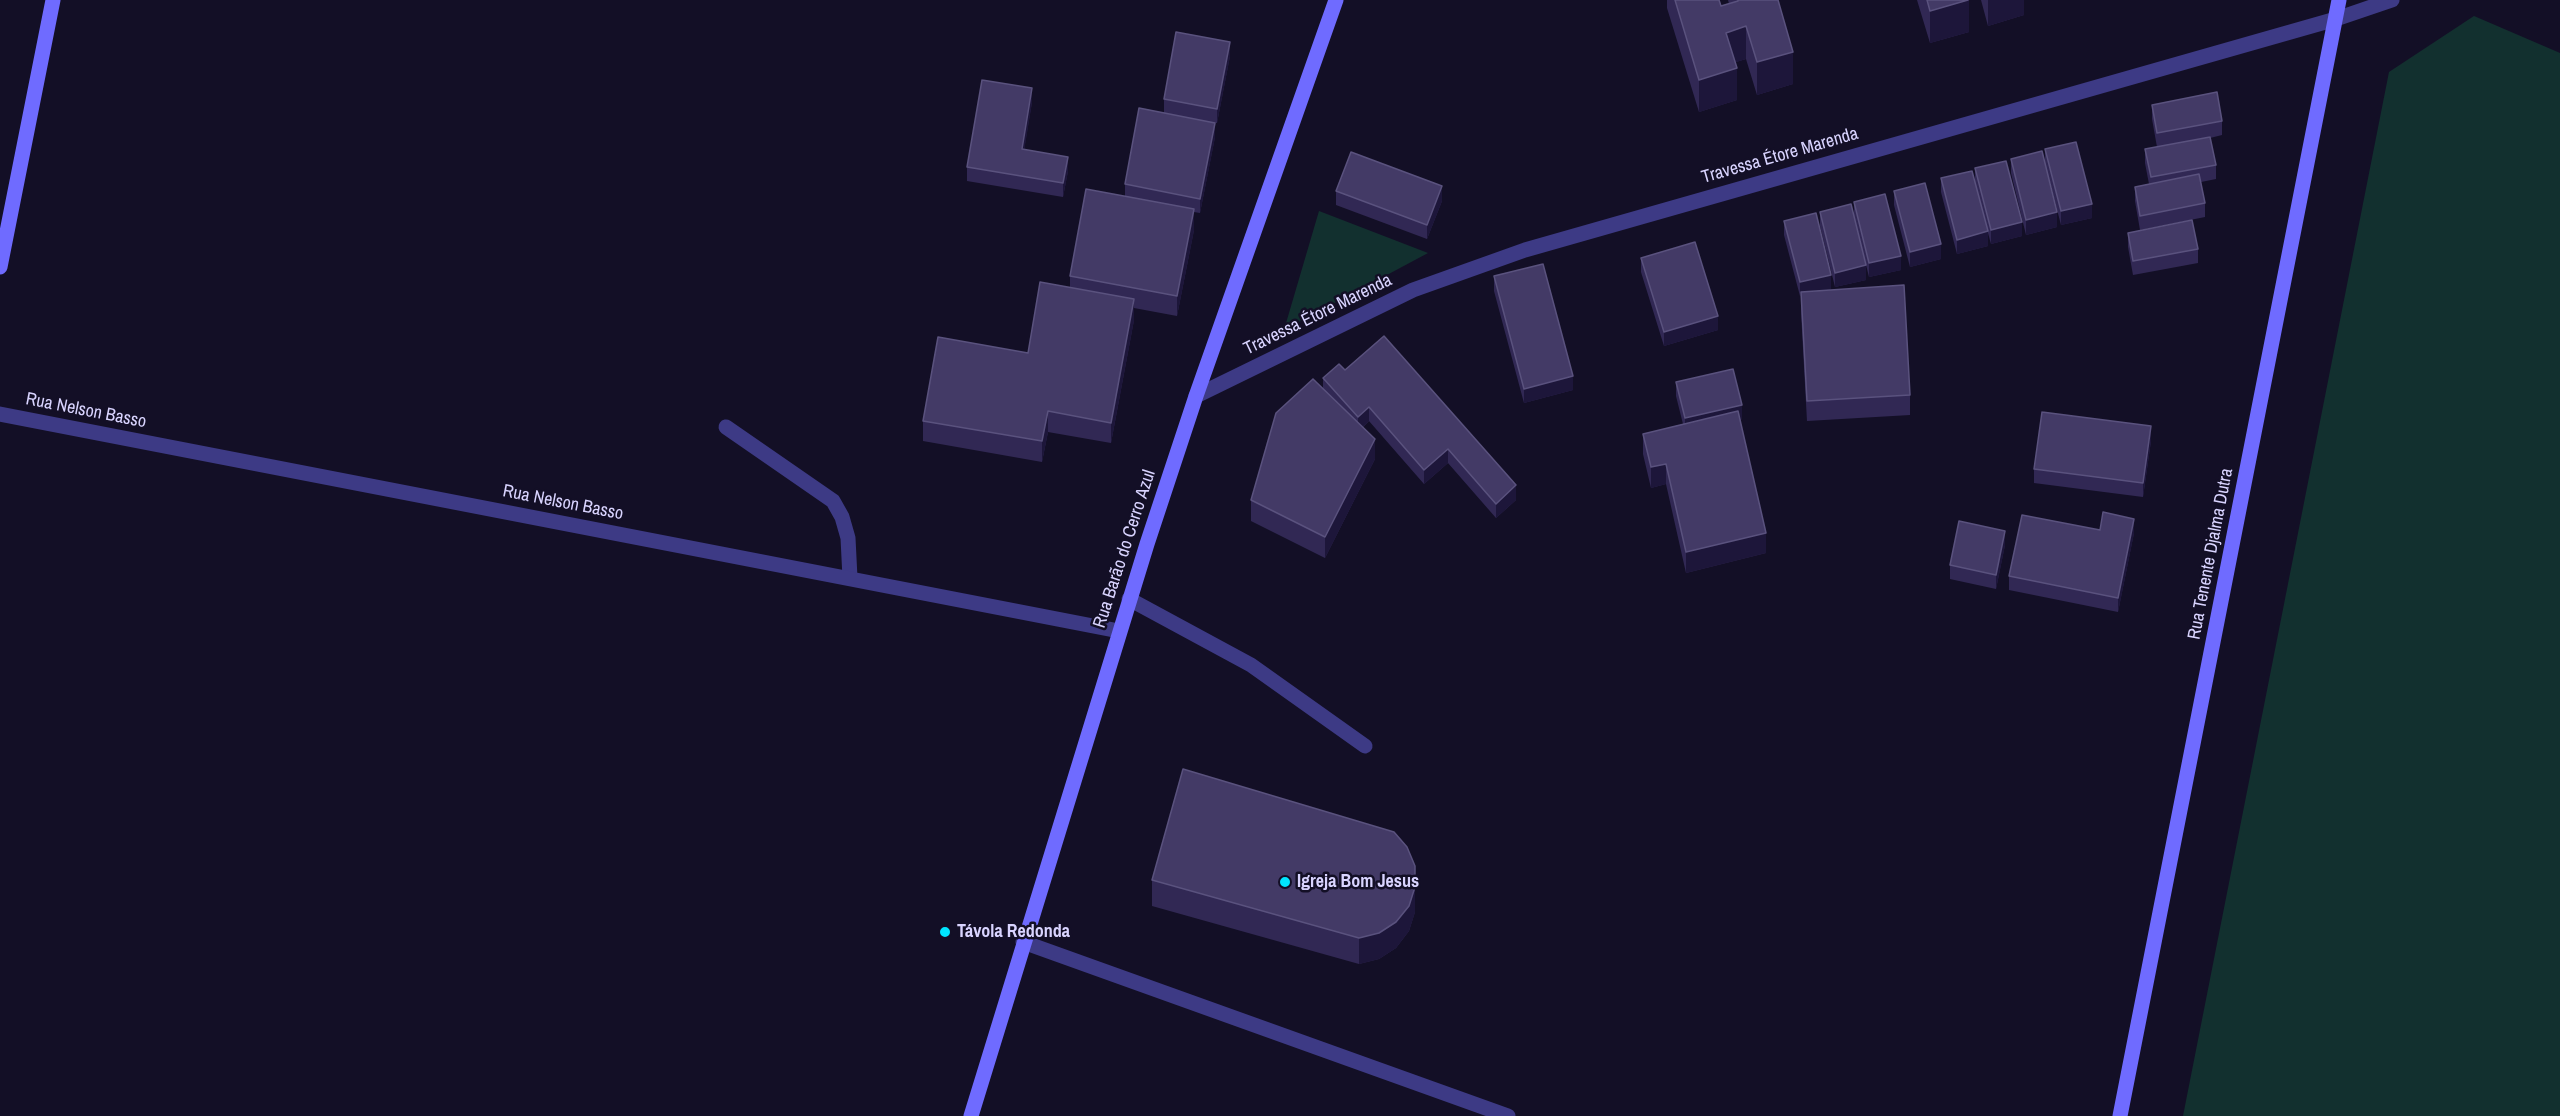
<!DOCTYPE html>
<html>
<head>
<meta charset="utf-8">
<style>
	body { margin:0 }
	canvas { display:block; background:#130f26 }
</style>
</head>
<body>
<canvas width="2560" height="1116"></canvas>
<script>
const g = document.querySelector('canvas').getContext('2d');
g.lineJoin = 'round';
function paint(path, color) { g.fillStyle = color; g.fill(path, 'evenodd'); }
const poly = rows => new Path2D(rows.map(r => 'M' + r).join(''));
function trace(path, color, width, dash) { g.strokeStyle = color; g.lineWidth = width; g.lineCap = dash ? 'butt' : 'round'; g.setLineDash(dash || []); g.stroke(path); }
function label(font, color, halo, rows, align = 'center') {
  g.font = font + ' "Archivo Narrow",sans-serif'; g.lineWidth = 5; g.setLineDash([]); g.textBaseline = 'middle'; g.strokeStyle = halo; g.fillStyle = color; for (const [text, x, y, turn = 0] of rows) {
    g.save(); g.translate(x, y); g.rotate((+turn || 0) * Math.PI / 180); g.textAlign = isNaN(turn) ? turn : align; if (halo) g.strokeText(text, 0, 0); g.fillText(text, 0, 0); g.restore();
  }
}
const green = poly([
	[2474,16,2560,53,2560,1116,2183,1116,2389,72],
	[1319,211,1428,253,1284,330]
]);
const lane = poly([
	[726,427,833,501,842,517,848,538,850,578],
	[1129,599,1251,665,1365,746]
]);
const street = poly([
	[1196,396,1413,290,1525,250,2336,19,2392,0],
	[0,414,1119,631],
	[1023,942,1508,1116]
]);
const secondary = poly([
	[0,267,53,0],
	[971,1116,1147,544,1196,396,1336,0],
	[2120,1116,2339,0]
]);
const wall = poly([
	[1667,0,1719,0,1721,6,1729,4,1728,0,1778,0,1793,84,1757,95,1746,59,1736,62,1737,100,1699,112,1667,8],
	[1917,0,1969,0,1969,32,1930,43],
	[1981,0,2024,0,2024,15,1988,26],
	[1230,56,1217,123,1215,123,1215,137,1200,213,1194,212,1194,230,1177,316,1134,308,1134,320,1111,443,1048,432,1042,462,923,441,923,421,1028,353,1070,288,1070,276,1125,196,1125,184,1164,113,1164,99],
	[1032,102,1024,150,1068,171,1063,197,967,181,967,167],
	[2152,105,2222,121,2222,135,2210,138,2216,165,2216,179,2201,182,2205,203,2205,217,2140,230,2135,201,2135,187,2149,184,2145,163,2145,149,2157,147,2152,119],
	[2045,149,2092,218,2061,225,2049,178,2057,227,2026,235,2011,173,2011,159,2045,163],
	[1975,168,2022,236,1991,244,1988,233,1988,246,1957,254,1941,192,1941,178,1975,182],
	[1336,191,1442,201,1427,239,1336,205],
	[1894,191,1941,259,1910,267,1894,205],
	[1854,202,1901,270,1869,277,1854,216],
	[1820,212,1866,280,1835,287,1820,226],
	[1784,221,1831,289,1827,290,1910,395,1910,415,1807,421,1801,312,1801,296,1800,296,1784,235],
	[2128,233,2198,249,2198,263,2133,275,2128,247],
	[1641,258,1718,330,1664,346,1641,272],
	[1494,276,1573,390,1524,403,1494,291],
	[1345,370,1516,500,1496,518,1448,463,1424,484,1369,421,1363,427,1375,459,1325,558,1251,521,1251,500,1323,389,1323,378],
	[1676,382,1742,419,1740,420,1766,553,1686,573,1666,484,1651,488,1643,454,1643,434,1683,424,1676,396],
	[2151,441,2143,497,2034,483,2034,469],
	[2100,530,2134,533,2118,612,2009,590,2009,576],
	[2005,545,1996,589,1950,579,1950,565],
	[1152,880,1415,912,1409,931,1396,948,1379,959,1359,964,1152,906]
]);
const shadedWall = poly([
	[1969,0,1969,32,1930,43,1930,11],
	[1988,0,2024,0,2024,15,1988,26],
	[1746,26,1746,59,1726,65,1726,33],
	[1230,42,1230,56,1217,123,1217,109],
	[1793,52,1793,84,1757,95,1757,62],
	[1737,68,1737,100,1699,112,1699,80],
	[1032,88,1032,102,1022,164,1022,149],
	[1215,123,1215,137,1200,213,1200,199],
	[1068,157,1068,171,1063,197,1063,183],
	[1442,186,1442,201,1427,239,1427,225],
	[2092,204,2092,218,2061,225,2061,211],
	[1194,209,1194,230,1177,316,1177,296],
	[2057,212,2057,227,2026,235,2026,220],
	[2022,222,2022,236,1991,244,1991,230],
	[1988,231,1988,246,1957,254,1957,240],
	[1941,244,1941,259,1910,267,1910,252],
	[1901,256,1901,270,1869,277,1869,263],
	[1866,265,1866,280,1835,287,1835,273],
	[1831,275,1831,289,1800,296,1800,282],
	[1134,299,1134,320,1111,443,1111,423],
	[1718,316,1718,330,1664,346,1664,332],
	[1573,376,1573,390,1524,403,1524,389],
	[1742,405,1742,419,1685,432,1685,418],
	[1369,407,1369,421,1358,431,1358,417],
	[1048,411,1048,432,1042,462,1042,441],
	[2151,426,2151,441,2143,497,2143,483],
	[1375,439,1375,459,1325,558,1325,537],
	[1448,449,1448,463,1424,484,1424,470],
	[1666,464,1666,484,1651,488,1651,467],
	[1516,485,1516,500,1496,518,1496,504],
	[2134,519,2134,533,2118,612,2118,598],
	[2005,531,2005,545,1996,589,1996,575],
	[1766,533,1766,553,1686,573,1686,552],
	[1415,887,1415,912,1409,931,1396,948,1379,959,1359,964,1359,938]
]);
const building = poly([
	[1675,0,1719,0,1721,6,1738,1,1738,0,1778,0,1793,52,1757,62,1746,26,1726,33,1737,68,1699,80,1675,0],
	[1927,0,1968,0,1930,11,1927,0],
	[1176,32,1230,42,1217,109,1164,99,1176,32],
	[982,80,1032,88,1022,149,1068,157,1063,183,967,167,982,80],
	[2217,92,2222,121,2157,133,2152,105,2217,92],
	[1139,108,1215,123,1200,199,1125,184,1139,108],
	[2210,137,2216,165,2151,177,2145,149,2210,137],
	[2076,142,2092,204,2061,211,2045,149,2076,142],
	[2042,151,2057,212,2026,220,2011,159,2042,151],
	[1351,152,1442,186,1427,225,1336,191,1351,152],
	[2006,161,2022,222,1991,230,1975,168,2006,161],
	[1972,171,1988,231,1957,240,1941,178,1972,171],
	[2199,174,2205,203,2140,216,2135,187,2199,174],
	[1925,183,1941,244,1910,252,1894,191,1925,183],
	[1086,189,1194,209,1177,296,1070,276,1086,189],
	[1885,194,1901,256,1869,263,1854,202,1885,194],
	[1851,204,1866,265,1835,273,1820,212,1851,204],
	[1816,213,1831,275,1800,282,1784,221,1816,213],
	[2192,220,2198,249,2133,261,2128,233,2192,220],
	[1695,242,1718,316,1664,332,1641,258,1695,242],
	[1543,264,1573,376,1524,389,1494,276,1543,264],
	[1040,282,1134,299,1111,423,1048,411,1042,441,923,421,938,337,1028,353,1040,282],
	[1904,285,1910,395,1807,401,1801,292,1904,285],
	[1384,336,1516,485,1496,504,1448,449,1424,470,1369,407,1358,417,1323,378,1339,364,1345,370,1384,336],
	[1733,369,1742,405,1685,418,1676,382,1733,369],
	[1313,379,1375,439,1325,537,1251,500,1276,413,1313,379],
	[1738,411,1766,533,1686,552,1666,464,1651,467,1643,434,1738,411],
	[2042,412,2151,426,2143,483,2034,469,2042,412],
	[2103,512,2134,519,2118,598,2009,576,2022,515,2100,530,2103,512],
	[1959,521,2005,531,1996,575,1950,565,1959,521],
	[1183,769,1394,832,1407,847,1415,866,1415,887,1409,906,1396,922,1379,933,1359,938,1152,880,1183,769]
]);
const markers = [
	[1285,882,6,"#00e5ff"],
	[945,932,6,"#00e5ff"]
];
const streetNames = [
	["Travessa Étore Marenda",1780,156,-16],
	["Travessa Étore Marenda",1318,315,-26],
	["Rua Nelson Basso",86,411,11],
	["Rua Nelson Basso",563,503,11],
	["Rua Barão do Cerro Azul",1125,549,-72],
	["Rua Tenente Djalma Dutra",2211,554,-79]
];
const poiNames = [
	["Igreja Bom Jesus",1297,882],
	["Távola Redonda",957,932]
];
paint(green, '#12302f');
trace(lane, '#3d3a85', 15);
trace(street, '#3d3a85', 15);
trace(secondary, '#6f6bff', 15);
paint(wall, '#312854');
paint(shadedWall, '#1d163a');
paint(building, '#433a66');
trace(building, '#5a527e', 1.5);
for (const [x, y, r, color] of markers) { const dot = new Path2D(); dot.arc(x, y, r, 0, 2 * Math.PI); g.fillStyle = color; g.fill(dot); trace(dot, '#130f26', 2); }
label('18px', '#d9d4ff', '#130f26', streetNames);
label('bold 18px', '#d9d4ff', '#130f26', poiNames, 'left');
</script>
</body>
</html>
